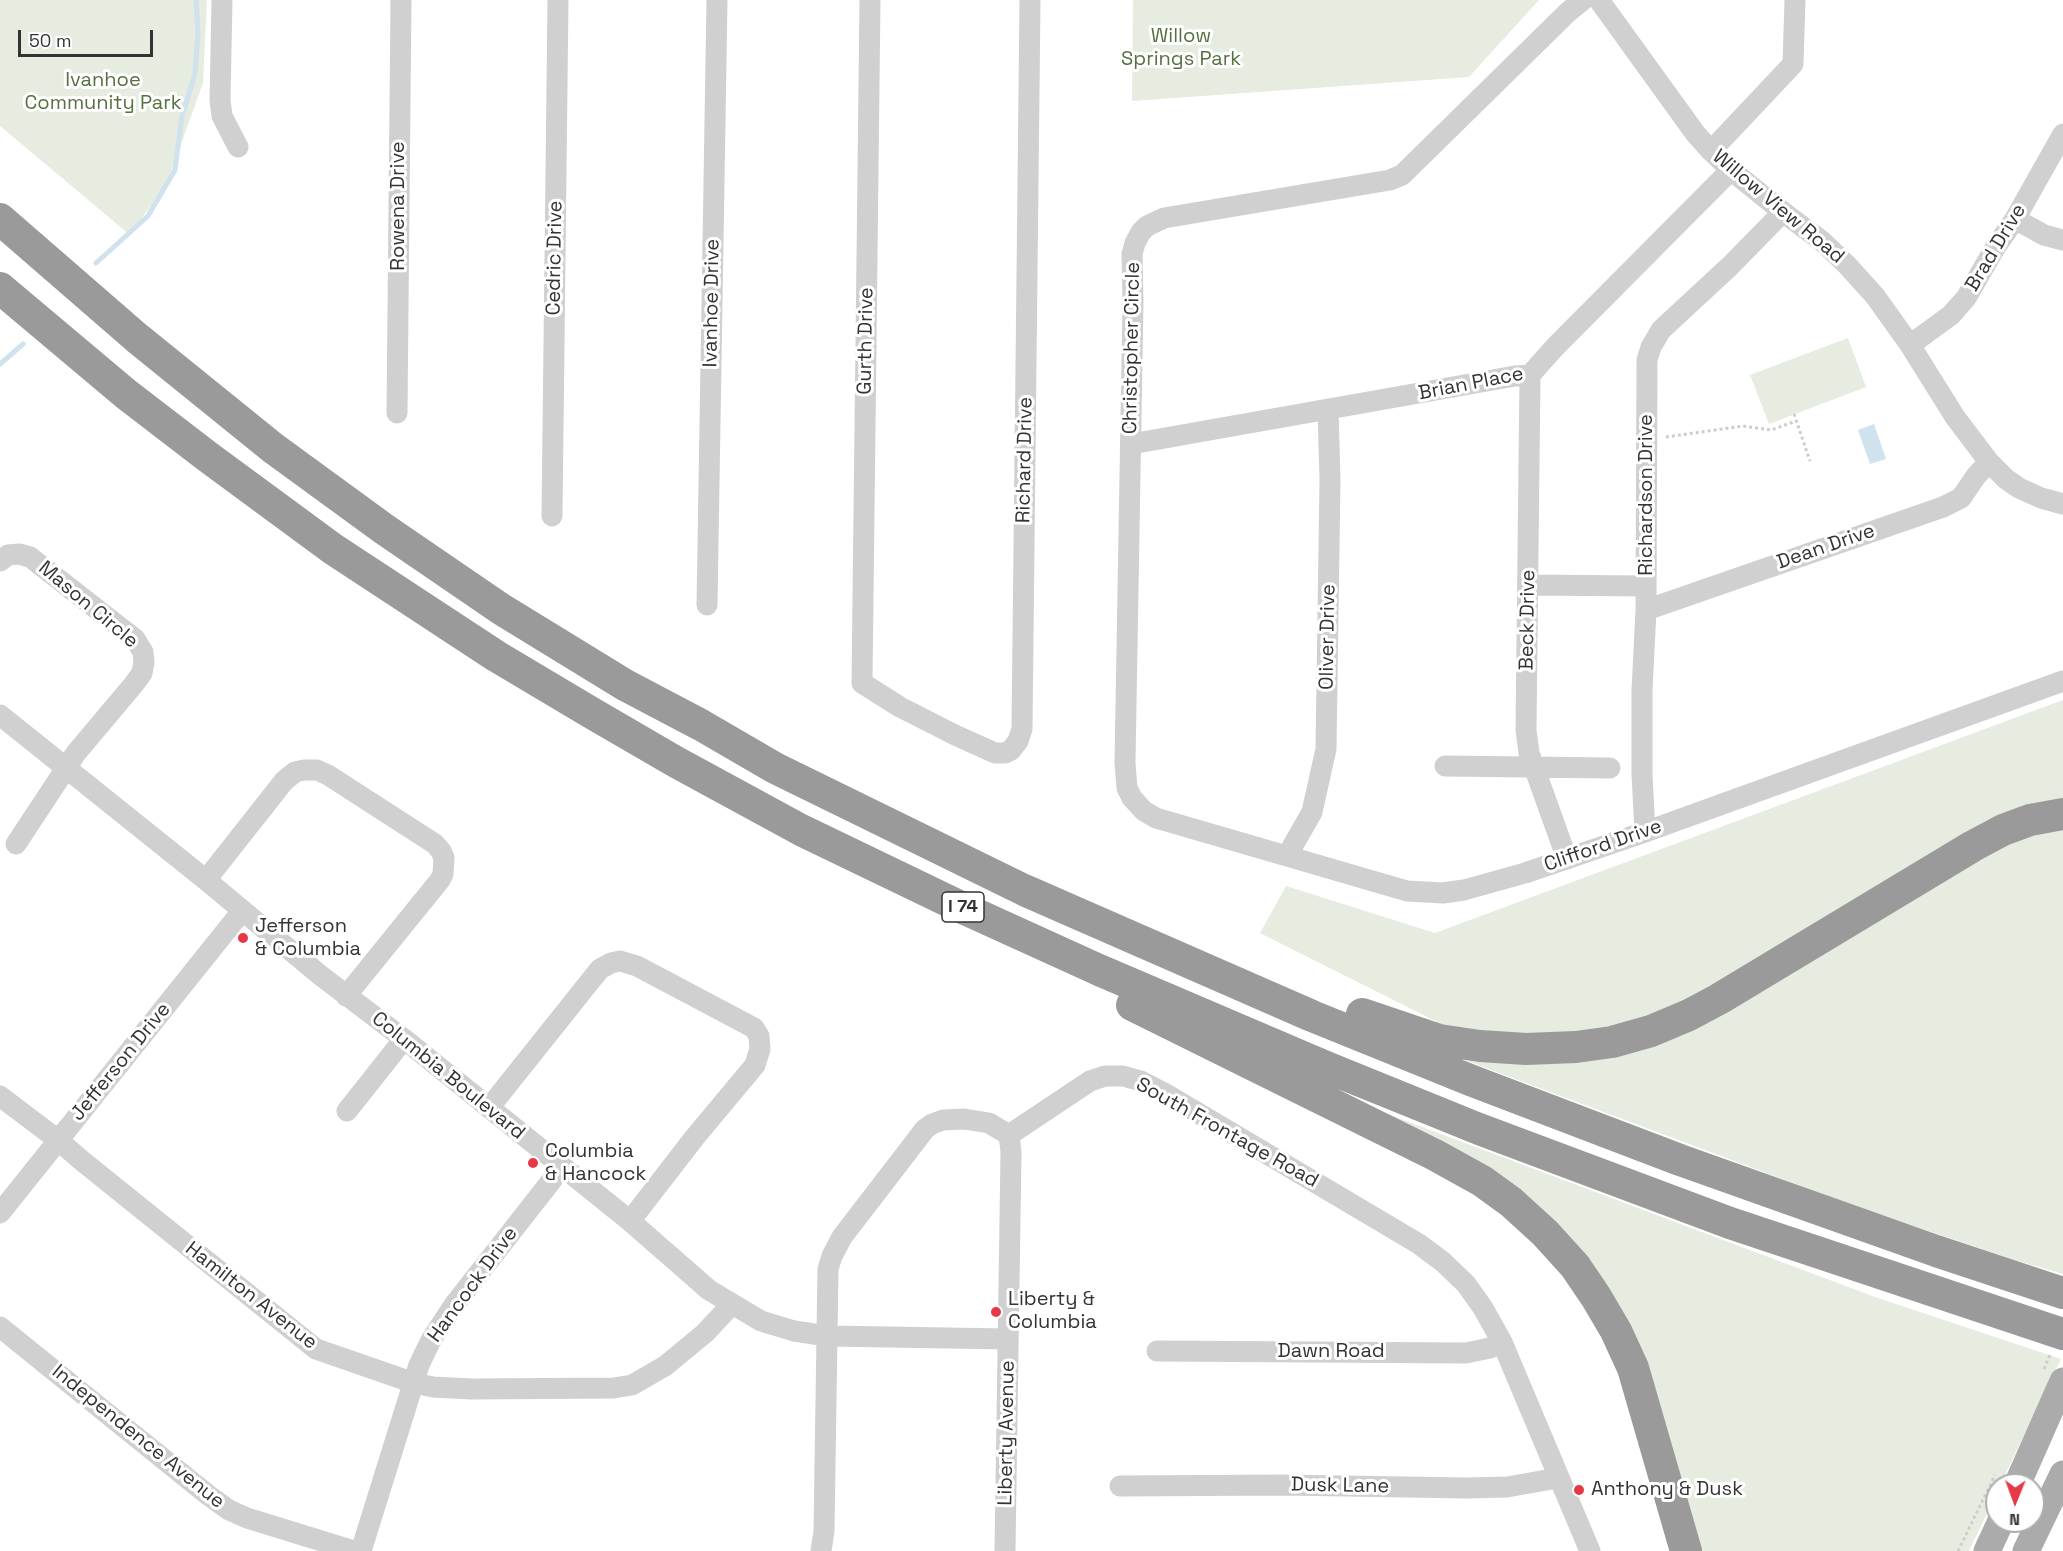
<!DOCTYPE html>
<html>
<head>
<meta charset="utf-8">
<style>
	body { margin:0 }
	#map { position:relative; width:2063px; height:1551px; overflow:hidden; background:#fff; font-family:"Space Grotesk",sans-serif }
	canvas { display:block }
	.north { position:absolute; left:1985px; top:1473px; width:60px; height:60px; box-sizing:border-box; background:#fff; border:2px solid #adadad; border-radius:50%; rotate:181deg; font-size:16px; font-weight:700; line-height:24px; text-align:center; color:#333 }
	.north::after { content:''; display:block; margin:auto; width:21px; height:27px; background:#e63946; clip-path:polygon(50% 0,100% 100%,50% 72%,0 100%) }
	.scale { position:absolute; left:18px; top:30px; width:135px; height:27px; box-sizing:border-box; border:3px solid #333; border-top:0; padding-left:8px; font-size:18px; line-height:21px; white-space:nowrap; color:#333; -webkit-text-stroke:4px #fff; paint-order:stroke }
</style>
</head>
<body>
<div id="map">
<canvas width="2063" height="1551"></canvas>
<div class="north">N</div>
<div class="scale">50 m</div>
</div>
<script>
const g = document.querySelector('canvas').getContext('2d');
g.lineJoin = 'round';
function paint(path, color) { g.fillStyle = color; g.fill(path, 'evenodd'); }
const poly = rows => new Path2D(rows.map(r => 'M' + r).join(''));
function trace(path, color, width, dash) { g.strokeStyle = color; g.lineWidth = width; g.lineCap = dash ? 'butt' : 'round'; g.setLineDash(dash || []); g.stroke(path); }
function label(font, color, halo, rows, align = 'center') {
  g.font = font + ' "Space Grotesk",sans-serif'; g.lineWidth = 6; g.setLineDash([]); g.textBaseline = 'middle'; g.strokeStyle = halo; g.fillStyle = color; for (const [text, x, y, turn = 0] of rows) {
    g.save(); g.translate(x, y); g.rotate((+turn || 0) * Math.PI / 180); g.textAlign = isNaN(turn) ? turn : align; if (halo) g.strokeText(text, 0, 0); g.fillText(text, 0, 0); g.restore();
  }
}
const green = poly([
	[0,0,207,0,203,83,167,183,130,235,0,126],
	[1133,0,1539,0,1469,77,1132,101],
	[1848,338,1866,387,1769,424,1750,375],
	[2063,700,2063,800,1669,1010,1597,1031,1520,1037,1459,1033,1260,933,1286,886,1435,933],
	[2063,826,2063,1274,2015,1260,1860,1208,1462,1059,1580,1058,2004,841],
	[1377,1110,1875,1297,2061,1359,2000,1485,1997,1485,1997,1492,1969,1551,1698,1551,1612,1302]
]);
const water = poly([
	[1874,424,1886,459,1870,464,1858,430]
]);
const stream = poly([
	[96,263,148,216,175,170,182,116,195,74,198,34,196,0],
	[0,364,23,344]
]);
const path = poly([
	[1794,414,1810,461],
	[1666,437,1743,426,1771,430,1796,421],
	[2044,1369,2050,1355],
	[1958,1551,1995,1475]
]);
const minor = poly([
	[222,0,220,100,222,116,238,147],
	[870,0,862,683,900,707,955,735,995,753,1005,753,1011,750,1018,741,1022,729,1030,0],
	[1583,0,1568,12,1402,175,1390,180,1164,218,1147,226,1141,232,1135,243,1132,254,1133,302,1125,763,1127,788,1132,798,1144,811,1156,818,1407,891,1443,893,1464,890,1525,873,1645,832,2063,681],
	[1599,0,1695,133,1711,151,1731,170,1783,212,1823,242,1847,265,1875,296,1910,345,1955,417,1989,462,2006,479,2019,488,2041,498,2063,504],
	[1711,151,1793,64,1795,0],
	[2015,219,2044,235,2063,240],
	[1910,345,1951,315,1966,298,1995,248,2015,219,2063,134],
	[1530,375,1526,730,1529,753,1567,859],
	[397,413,401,0],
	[1131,444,1515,376,1530,375,1555,347,1731,170],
	[552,516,558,0],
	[0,561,8,555,19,554,30,557,135,639,143,652,144,662,142,673,134,684,76,753,16,844],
	[1528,585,1646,586],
	[707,605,717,0],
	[1646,610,1943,507,1961,498,1976,476,1989,462],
	[0,715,206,880,320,975,404,1039,630,1221,709,1290,761,1321,794,1331,827,1336,1008,1339],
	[1445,766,1610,768],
	[1645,832,1642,775,1642,690,1646,610,1647,360,1651,347,1661,330,1730,266,1783,212],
	[1287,856,1312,812,1326,749,1330,480,1328,410],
	[206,880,284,781,295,772,304,770,317,770,328,775,435,844,441,851,444,858,443,874,440,880,346,996],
	[0,1096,58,1140,81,1160,316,1349,414,1383,433,1387,471,1389,614,1388,632,1385,665,1366,705,1333,732,1304],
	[489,1108,591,980,600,969,611,963,620,961,637,966,754,1028,759,1036,760,1049,755,1065,695,1137,630,1221],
	[347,1111,404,1039],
	[1009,1135,1090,1081,1105,1076,1123,1076,1141,1081,1166,1094,1419,1244,1443,1262,1466,1284,1483,1308,1502,1342,1590,1551],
	[0,1213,242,911],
	[0,1327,208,1495,229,1510,247,1518,354,1551],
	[1157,1351,1466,1353,1490,1348,1502,1342],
	[1120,1486,1284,1485,1466,1488,1507,1487,1558,1478],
	[361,1551,419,1365,431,1340,454,1305,552,1180,559,1165],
	[821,1551,824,1531,828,1269,832,1256,842,1237,925,1129,932,1124,943,1120,964,1119,989,1123,1009,1135],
	[1005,1551,1011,1152,1009,1135]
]);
const major = poly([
	[2017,1485,2063,1381],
	[1987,1551,2001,1521],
	[2026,1551,2063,1474]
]);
const highway = poly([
	[0,219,137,338,273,448,384,529,501,609,625,685,701,725,775,768,1024,890,1312,1016,1470,1080,1680,1160,1936,1251,2063,1293],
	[0,288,126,394,208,457,333,549,496,656,590,712,676,762,801,830,967,910,1099,970,1326,1067,1479,1129,1730,1223,2063,1334],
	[1132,1005,1435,1155,1482,1181,1511,1202,1545,1233,1575,1266,1596,1297,1616,1331,1633,1368,1686,1551],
	[1362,1014,1439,1040,1480,1046,1526,1049,1576,1047,1612,1042,1651,1031,1689,1015,1719,999,1973,846,2003,830,2030,820,2063,814]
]);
const markers = [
	[243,938,6,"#e63946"],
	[533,1163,6,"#e63946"],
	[996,1312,6,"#e63946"],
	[1579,1490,6,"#e63946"]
];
const shields = [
	[963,907,42]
];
const shieldNames = [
	["I 74",963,907]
];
const parkNames = [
	["Willow",1181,37],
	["Springs Park",1181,60],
	["Ivanhoe",103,81],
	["Community Park",103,104]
];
const streetNames = [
	["Rowena Drive",399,206,-90],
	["Willow View Road",1778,207,40],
	["Brad Drive",1996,248,-59],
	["Cedric Drive",555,258,-89],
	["Ivanhoe Drive",712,303,-89],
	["Gurth Drive",866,341,-89],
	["Christopher Circle",1132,348,-89],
	["Brian Place",1471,384,-11],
	["Richard Drive",1025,460,-89],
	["Richardson Drive",1647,495,-90],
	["Dean Drive",1826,547,-19],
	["Mason Circle",88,605,40],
	["Beck Drive",1528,620,-89],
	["Oliver Drive",1328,637,-89],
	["Clifford Drive",1603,846,-19],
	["Jefferson Drive",121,1062,-51],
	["Columbia Boulevard",448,1076,39],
	["South Frontage Road",1227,1133,29],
	["Hancock Drive",473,1285,-54],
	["Hamilton Avenue",251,1296,38],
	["Dawn Road",1331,1352],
	["Liberty Avenue",1007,1433,-89],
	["Independence Avenue",138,1437,39],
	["Dusk Lane",1340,1486,1]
];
const poiNames = [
	["Jefferson",255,927],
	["& Columbia",255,950],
	["Columbia",545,1152],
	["& Hancock",545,1175],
	["Liberty &",1008,1300],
	["Columbia",1008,1323],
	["Anthony & Dusk",1591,1490]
];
paint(green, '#e6ecdf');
paint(water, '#cfe2ee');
trace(stream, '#cfe2ee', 5);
trace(path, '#cdcdcd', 3, [3, 3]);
trace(minor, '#d0d0d0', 21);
trace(major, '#ababab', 27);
trace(highway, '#9a9a9a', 32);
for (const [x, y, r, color] of markers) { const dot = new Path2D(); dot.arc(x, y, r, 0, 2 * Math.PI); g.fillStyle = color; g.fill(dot); trace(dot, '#fff', 2); }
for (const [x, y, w] of shields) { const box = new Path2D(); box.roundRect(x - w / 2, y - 15, w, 30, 4.5); g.fillStyle = '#fff'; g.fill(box); trace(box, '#333', 1.5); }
label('bold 18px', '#333', null, shieldNames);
label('20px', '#56703f', '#fff', parkNames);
label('20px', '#333', '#fff', streetNames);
label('20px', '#333', '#fff', poiNames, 'left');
</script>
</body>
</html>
